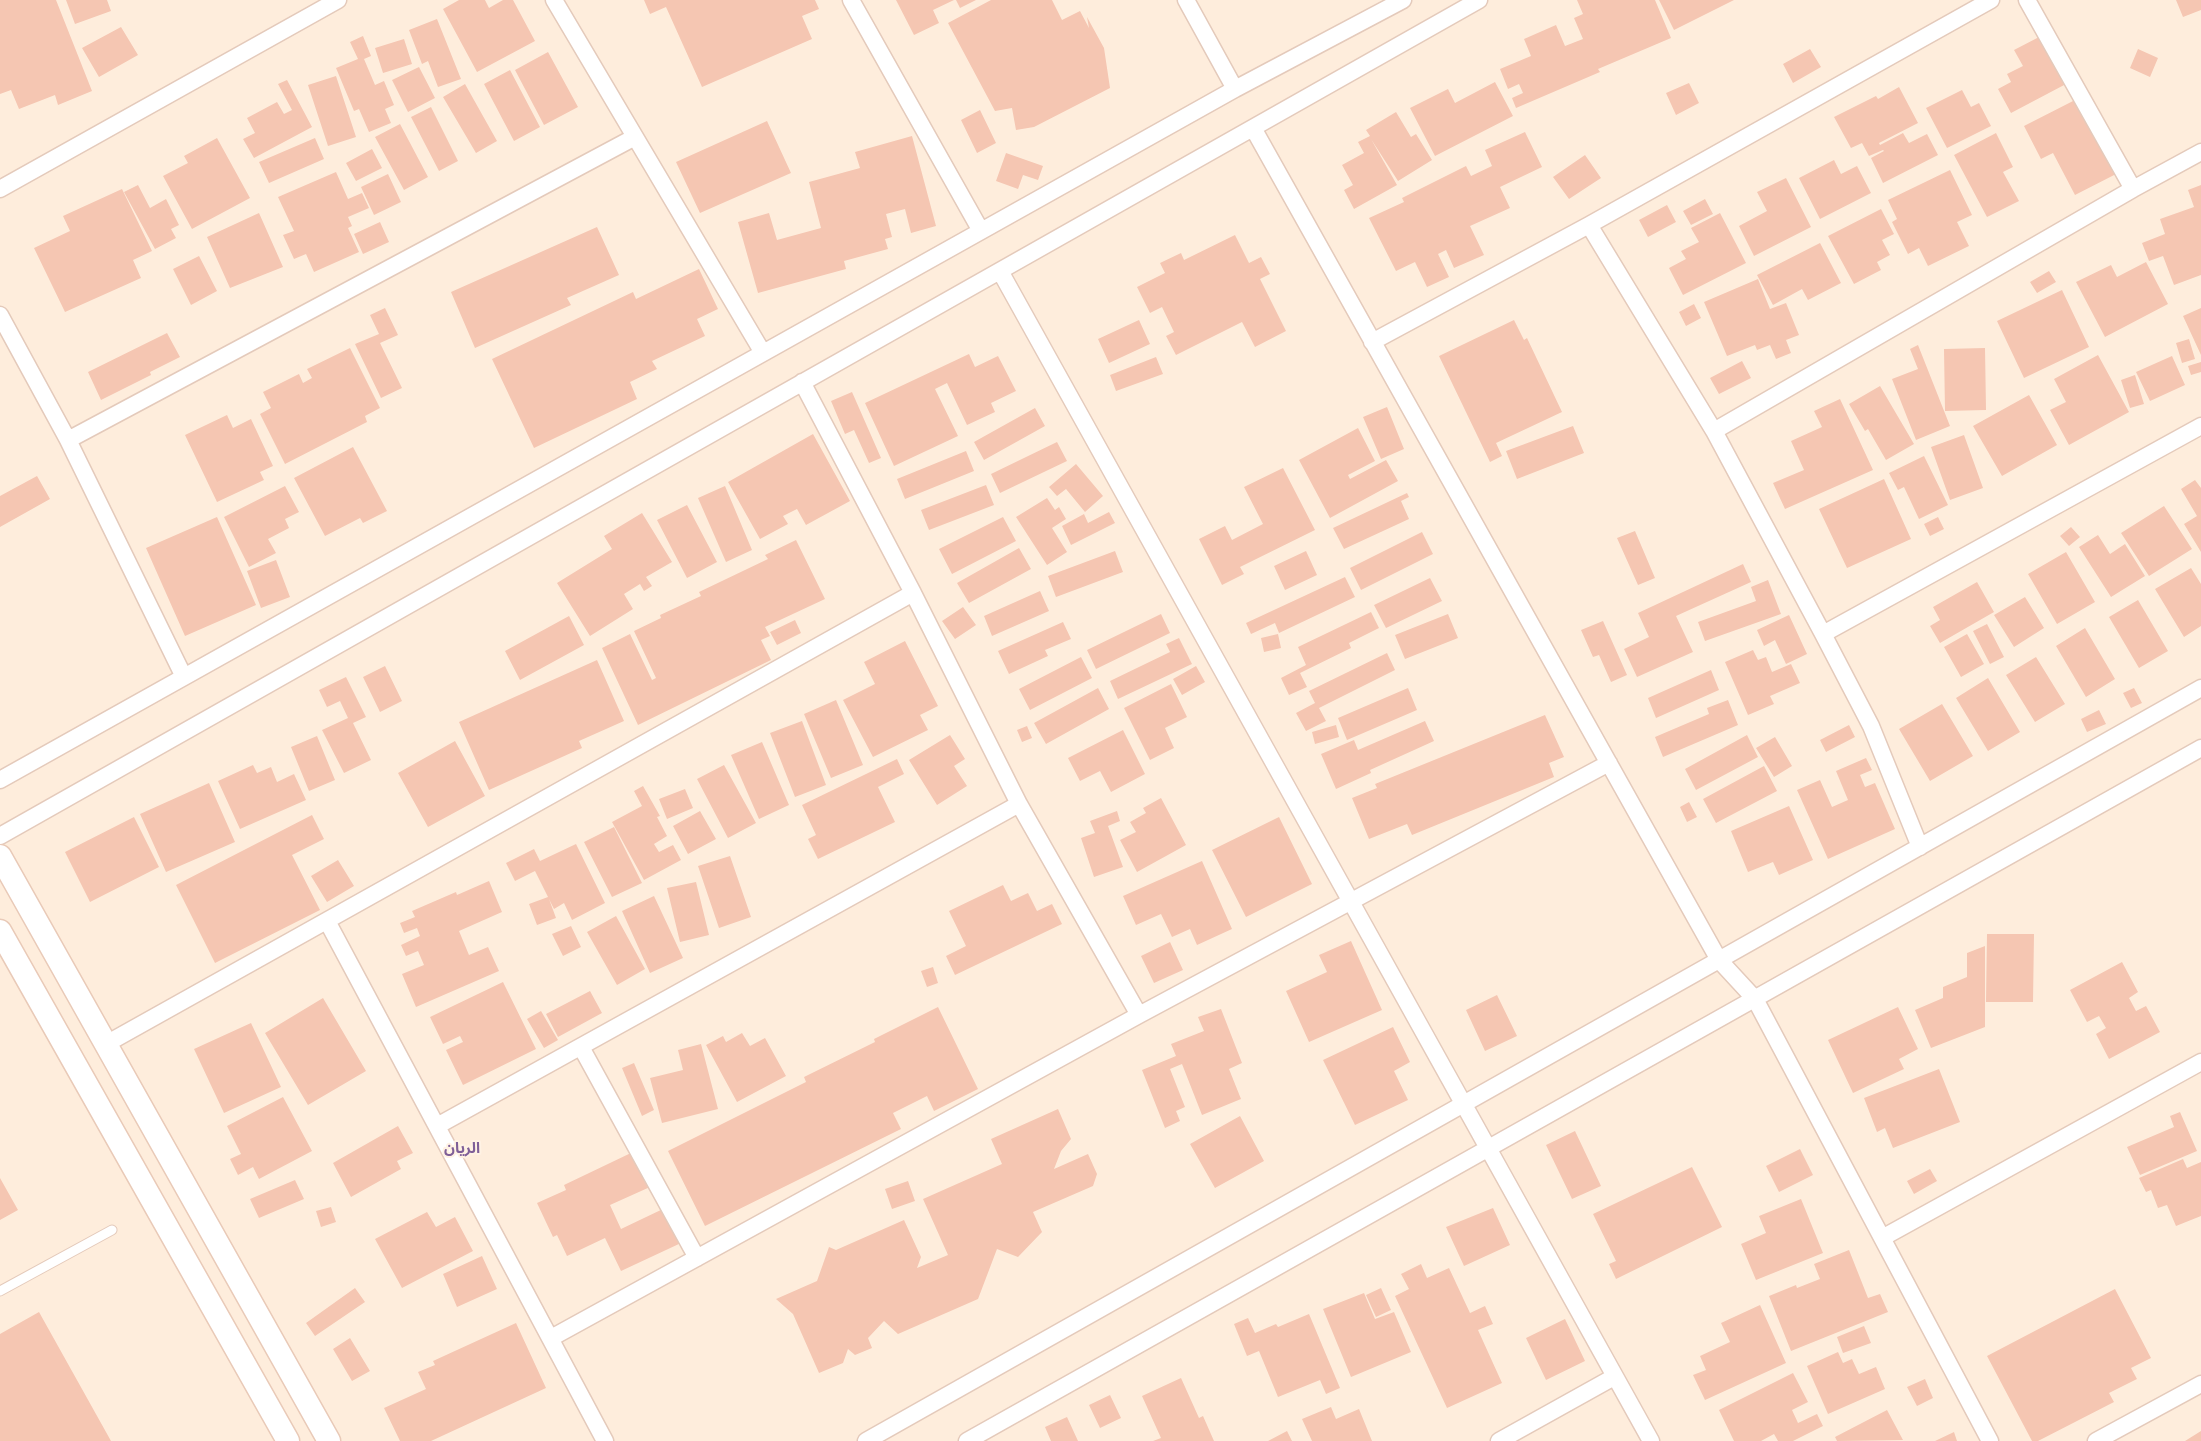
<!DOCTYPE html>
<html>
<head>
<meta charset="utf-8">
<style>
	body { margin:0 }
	canvas { display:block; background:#feeddc }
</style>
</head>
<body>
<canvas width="2201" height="1441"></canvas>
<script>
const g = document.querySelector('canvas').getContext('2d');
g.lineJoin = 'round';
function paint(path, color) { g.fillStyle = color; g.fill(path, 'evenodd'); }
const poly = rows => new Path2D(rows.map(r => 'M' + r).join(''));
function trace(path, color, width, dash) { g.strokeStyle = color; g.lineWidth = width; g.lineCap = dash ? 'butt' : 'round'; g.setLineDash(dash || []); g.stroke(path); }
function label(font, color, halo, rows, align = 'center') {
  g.font = font + ' Quicksand,"Noto Sans Arabic",sans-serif'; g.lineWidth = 4; g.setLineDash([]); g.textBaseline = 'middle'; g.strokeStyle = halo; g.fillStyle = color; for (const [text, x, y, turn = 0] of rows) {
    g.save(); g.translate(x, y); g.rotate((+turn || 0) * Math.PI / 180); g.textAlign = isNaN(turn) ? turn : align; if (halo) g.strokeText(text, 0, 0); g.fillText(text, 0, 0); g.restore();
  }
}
const building = poly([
	[0,0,56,0,92,91,58,105,55,95,19,109,11,90,0,94],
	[66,0,107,0,111,11,75,24],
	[459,0,485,0,489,8,503,0,513,0,535,41,477,72,443,9],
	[644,0,815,0,819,9,802,16,812,39,702,87,666,7,650,14],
	[896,0,954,0,933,10,939,23,914,35],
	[956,0,976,0,960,8],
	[991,0,1052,0,1062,20,1080,11,1089,28,1087,17,1104,48,1110,88,1034,127,1016,130,1012,108,995,111,948,23],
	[1577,0,1655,0,1671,38,1598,69,1600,72,1516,108,1512,98,1523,93,1519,84,1508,89,1500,69,1531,56,1524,39,1556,25,1565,46,1583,39,1574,18,1583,14],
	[1659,0,1734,0,1674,30],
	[2176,0,2201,0,2201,10,2183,17],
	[437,19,461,79,438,87,428,61,422,64,409,30],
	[121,27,138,55,99,77,82,48],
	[363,36,371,56,364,59,375,85,384,81,394,105,385,109,391,123,369,132,359,109,354,111,336,68,358,59,350,42],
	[2041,36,2066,84,2011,113,1998,89,2011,82,2007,74,2023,66,2014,50],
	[404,39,412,64,383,73,375,48],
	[1810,49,1821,67,1793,83,1783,64],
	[2138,49,2158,58,2150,77,2130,68],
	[548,52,578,107,544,125,515,70],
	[419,67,435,98,408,112,392,80],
	[510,70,540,127,514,141,484,84],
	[336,76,356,137,328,146,308,85],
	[287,80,312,127,254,158,243,139,255,133,247,118,277,102,284,114,292,110,278,84],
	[1495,82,1513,116,1435,156,1410,108,1448,89,1455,103],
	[1689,83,1699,103,1676,115,1666,93],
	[465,84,497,141,476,153,443,97],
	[1899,87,1918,123,1879,143,1880,145,1903,133,1909,143,1927,134,1938,155,1883,183,1871,158,1884,151,1883,150,1869,156,1862,143,1851,148,1834,117,1876,96,1878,99],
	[1962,90,1971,107,1979,103,1991,126,1947,148,1926,108],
	[2075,100,2097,141,2100,140,2118,173,2075,195,2053,153,2041,159,2024,126],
	[431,107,458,161,439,171,411,117],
	[980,110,996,143,977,153,961,120],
	[1396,112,1411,137,1416,134,1432,160,1398,181,1371,139,1397,185,1354,209,1344,190,1353,185,1342,165,1364,153,1358,142,1370,136,1366,130],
	[767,121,791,173,700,213,676,162],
	[400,124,428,177,404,190,375,137],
	[1525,132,1542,167,1500,187,1510,208,1470,226,1484,255,1454,268,1446,250,1438,254,1449,277,1427,287,1415,262,1396,271,1369,218,1404,202,1402,198,1466,166,1471,176,1492,166,1485,150],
	[1996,133,2013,167,2003,172,2019,201,1987,217,1954,155],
	[912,136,936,226,911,233,905,209,886,214,892,237,885,239,888,249,844,261,846,269,758,293,738,222,769,213,777,240,821,228,809,182,860,168,855,152],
	[217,138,250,198,192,229,163,176,188,163,184,156],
	[315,138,324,159,269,183,259,162],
	[372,149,382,168,356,181,346,163],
	[1006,153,1043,166,1038,180,1023,175,1018,189,996,181],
	[1585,155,1601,178,1569,199,1553,177],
	[1834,160,1841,174,1857,166,1871,193,1820,219,1799,178],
	[1950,170,1972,215,1957,222,1969,246,1928,266,1919,248,1908,254,1892,222,1897,219,1888,200],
	[336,172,348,199,362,193,369,208,348,217,352,226,348,228,359,252,314,272,306,254,294,259,283,235,294,231,278,197],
	[388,174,401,202,374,215,361,187],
	[1786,178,1811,227,1754,256,1739,226,1767,211,1757,192],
	[138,185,150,208,166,199,179,225,171,229,176,238,155,249,124,192],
	[2201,185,2201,275,2174,285,2163,256,2149,261,2142,243,2165,234,2160,219,2194,207,2188,190],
	[122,189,152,251,133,260,141,278,65,312,34,248,70,231,63,216],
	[1705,199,1713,214,1691,225,1683,211],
	[1667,205,1676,222,1648,237,1639,220],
	[1881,209,1894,234,1882,240,1890,255,1877,262,1881,270,1854,284,1828,236],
	[259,213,283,267,230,288,207,237],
	[1720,213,1746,263,1683,295,1669,268,1686,259,1681,251,1699,242,1691,228],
	[380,222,389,242,363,254,354,234],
	[597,227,619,275,567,298,571,305,475,348,451,292],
	[1235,235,1249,263,1261,257,1270,274,1260,279,1286,331,1255,347,1242,322,1176,355,1166,336,1174,332,1162,307,1150,313,1137,287,1165,273,1160,263,1181,253,1184,260],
	[1820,243,1841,283,1808,300,1802,289,1773,305,1757,275],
	[199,256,217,291,191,305,173,269],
	[2146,262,2168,304,2105,337,2076,282,2111,265,2117,277],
	[699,269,718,309,697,319,705,336,652,361,657,369,630,382,637,399,534,448,492,359,633,292,636,299],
	[2049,271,2056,282,2037,293,2030,282],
	[1758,279,1770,309,1786,303,1799,335,1786,340,1791,353,1776,359,1770,345,1757,350,1755,345,1727,356,1704,302],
	[2062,290,2089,347,2024,378,1997,321],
	[1694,304,1701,318,1686,326,1679,312],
	[385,308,398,335,380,343,402,388,381,398,355,344,379,334,370,315],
	[2201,308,2201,355,2183,316],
	[1139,320,1150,344,1109,363,1098,339],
	[1514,320,1524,340,1527,338,1562,412,1496,443,1502,456,1490,462,1439,356],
	[167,333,180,357,150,372,151,375,101,400,88,372],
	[2189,339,2195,359,2182,363,2176,343],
	[1918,345,1950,426,1916,440,1892,379,1918,369,1910,349],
	[350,348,380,408,365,416,367,422,285,464,260,414,271,408,263,392,299,374,303,383,312,378,307,369],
	[1985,348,1986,410,1945,411,1944,349],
	[969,354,975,367,998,356,1016,391,991,403,995,412,967,425,947,383,935,389,958,436,894,466,865,403],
	[2098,355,2129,412,2069,445,2050,410,2066,402,2054,379],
	[2172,356,2185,385,2150,401,2136,372],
	[1156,357,1163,374,1116,391,1110,375],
	[1742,361,1751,378,1719,394,1710,378],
	[2201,362,2201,372,2191,375,2188,366],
	[2135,375,2144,404,2130,408,2121,380],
	[1880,386,1914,444,1886,460,1868,429,1865,431,1849,404],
	[852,392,881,458,869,463,854,430,845,434,831,401],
	[2029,395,2057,445,2002,476,1973,426],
	[1840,399,1873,470,1785,509,1773,483,1804,470,1791,441,1822,427,1814,411],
	[1387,407,1404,449,1381,459,1363,417],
	[1035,408,1045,426,984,460,974,442],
	[227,415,233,428,251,419,273,466,260,472,264,480,217,502,185,435],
	[1573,426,1584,453,1517,479,1506,451],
	[1358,428,1375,461,1348,475,1350,479,1386,460,1398,481,1330,518,1299,460],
	[813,434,850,501,806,525,797,509,783,516,788,524,760,539,728,482],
	[1964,435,1983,488,1950,500,1931,447],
	[1057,442,1067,461,1000,493,991,474],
	[353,447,387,511,363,523,360,518,325,536,294,478],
	[966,451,974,471,905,499,897,479],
	[1924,456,1948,505,1919,519,1904,487,1898,490,1889,473],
	[1076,464,1103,496,1085,512,1066,489,1057,496,1049,487],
	[1283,468,1315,530,1240,567,1244,574,1222,585,1199,539,1225,526,1232,540,1263,524,1244,487],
	[37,476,50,499,0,527,0,496],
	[1884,479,1911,539,1847,568,1819,509],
	[2195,480,2201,488,2201,552,2184,524,2197,516,2181,489],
	[986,485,994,505,929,530,921,510],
	[285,486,299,512,285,519,289,528,268,539,276,553,249,567,224,517],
	[725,486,752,550,726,562,698,498],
	[1407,493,1409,497,1401,501,1409,519,1344,549,1333,528],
	[1047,498,1055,510,1059,507,1066,519,1052,528,1067,552,1047,565,1016,517],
	[687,505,717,562,687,578,657,520],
	[2164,506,2192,549,2149,576,2121,533],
	[1109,512,1115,523,1071,545,1062,526,1084,514,1088,523],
	[642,513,672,562,646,577,652,586,644,591,640,584,624,594,633,609,590,636,557,583,612,549,604,536],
	[217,517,256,605,185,636,146,548],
	[1003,517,1016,541,952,574,939,549],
	[1938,517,1944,529,1930,536,1924,524],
	[2071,527,2080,537,2069,546,2060,536],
	[1635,531,1655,578,1638,585,1617,538],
	[1422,532,1433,554,1361,590,1350,568],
	[2098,535,2110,554,2125,544,2145,576,2111,597,2079,547],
	[796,540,825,599,765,627,770,636,761,640,771,660,638,725,602,648,630,634,652,680,656,678,634,631,661,618,660,615,701,596,699,592,768,559,765,555],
	[1019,548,1031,569,969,603,957,583],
	[1115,551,1123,572,1056,597,1048,576],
	[1306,551,1317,575,1285,590,1274,566],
	[2066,552,2095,602,2057,624,2028,574],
	[276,560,290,597,261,608,247,571],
	[1743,564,1751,582,1676,616,1693,652,1637,677,1624,649,1649,637,1638,613],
	[2191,568,2201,584,2201,626,2184,637,2155,589],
	[1345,577,1355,597,1279,633,1275,623,1251,634,1246,623],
	[1430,578,1442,601,1386,628,1374,605],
	[1768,580,1781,614,1705,641,1698,622,1756,601,1751,587],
	[1977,582,1994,612,1940,643,1930,626,1940,620,1933,607],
	[1040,591,1049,611,992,636,984,616],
	[2025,597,2044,628,2014,647,1994,615],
	[2138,600,2168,651,2139,668,2109,617],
	[963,607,976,625,955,639,942,621],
	[1371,612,1379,628,1349,643,1351,648,1300,673,1307,687,1289,695,1281,678,1306,665,1298,647],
	[1161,614,1170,633,1096,669,1087,650],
	[1448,614,1458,638,1405,659,1395,635],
	[1789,615,1807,654,1786,664,1775,640,1764,646,1757,630],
	[569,616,584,645,520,680,505,651],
	[795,620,801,633,777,645,770,632],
	[1603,621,1627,675,1611,682,1599,655,1593,657,1581,630],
	[1063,622,1071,639,1045,650,1048,656,1009,674,998,651],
	[1987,624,2004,657,1990,664,1973,631],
	[2085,628,2115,679,2086,697,2056,646],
	[1278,634,1281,648,1264,652,1261,638],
	[1967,634,1984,664,1961,677,1944,647],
	[1179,638,1192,664,1118,699,1110,681,1170,652,1166,644],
	[905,641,938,706,920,715,928,730,873,757,843,700,875,684,864,662],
	[1753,650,1758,660,1766,657,1772,672,1791,664,1800,683,1770,696,1774,704,1748,715,1725,662],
	[1387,653,1395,670,1319,708,1326,721,1306,731,1296,713,1315,703,1309,691],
	[1081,657,1092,678,1030,710,1019,689],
	[2036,657,2065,704,2035,722,2006,675],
	[597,660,624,721,579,741,582,748,489,790,459,722],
	[385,666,402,701,380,712,363,677],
	[1196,666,1205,682,1182,695,1173,679],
	[1711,670,1719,690,1656,718,1648,698],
	[346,677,366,717,353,723,371,760,344,773,322,730,348,718,340,701,327,707,319,690],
	[1988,678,2020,732,1988,751,1956,698],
	[1171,684,1187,717,1165,728,1174,748,1150,760,1124,708],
	[1098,688,1109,709,1046,744,1034,723],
	[1408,688,1417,710,1347,740,1338,718],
	[2134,688,2142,703,2131,708,2123,693],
	[836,700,863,765,831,778,804,714],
	[1728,700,1738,725,1663,757,1655,737,1709,714,1707,708],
	[1942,704,1973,756,1930,781,1899,729],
	[2099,710,2106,724,2087,732,2081,719],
	[1545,715,1564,757,1549,763,1554,777,1412,835,1407,824,1369,839,1352,798,1377,788,1375,784],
	[802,721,826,785,795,797,770,733],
	[1425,721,1434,741,1370,770,1371,773,1336,789,1321,754,1354,740,1358,750],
	[1336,725,1339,737,1315,744,1312,732],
	[1849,725,1855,737,1826,752,1820,740],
	[1027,726,1032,738,1022,742,1017,730],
	[1123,730,1145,774,1111,792,1100,771,1080,781,1068,758],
	[950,735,965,759,954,766,967,786,937,805,909,760],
	[1747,735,1758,757,1696,790,1685,769],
	[317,736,335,780,309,791,291,747],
	[1775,737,1792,766,1774,777,1756,748],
	[455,741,485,796,428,827,398,773],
	[762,742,789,805,759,819,731,755],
	[1866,758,1872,770,1860,775,1865,787,1875,783,1895,829,1828,859,1797,790,1820,780,1832,807,1848,800,1836,771],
	[897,759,904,774,878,787,895,822,818,859,808,839,816,835,802,805],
	[253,765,257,773,271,767,277,782,294,774,306,800,240,829,218,781],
	[724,765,756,823,728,838,697,779],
	[1764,766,1777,791,1716,823,1703,799],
	[209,783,235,842,166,872,140,814],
	[643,786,660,816,657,817,667,836,654,844,659,852,673,845,681,860,644,880,612,822,642,806,634,791],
	[685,789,693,808,667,819,659,799],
	[1161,798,1186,845,1137,872,1120,840,1136,832,1130,822,1146,813,1143,808],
	[1689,802,1697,817,1687,822,1680,807],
	[1789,806,1813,860,1779,875,1773,862,1748,872,1731,831],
	[700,811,716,839,688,854,673,826],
	[1117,811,1120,821,1108,826,1123,867,1094,877,1081,838,1095,833,1090,821],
	[312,815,324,839,292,855,320,910,215,963,176,885],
	[134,817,159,867,90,902,65,852],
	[1279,817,1312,884,1246,917,1212,850],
	[614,827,642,883,612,897,584,842],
	[576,844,605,903,572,920,564,903,554,909,549,899,556,918,537,925,529,904,548,897,535,871,515,881,506,863,534,849,540,861],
	[730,856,751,917,719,928,698,866],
	[338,860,354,886,327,902,311,876],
	[1202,861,1232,929,1197,945,1190,929,1172,937,1161,914,1136,925,1123,896],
	[489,881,502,912,459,931,469,955,488,947,499,971,416,1007,402,974,424,965,418,951,406,956,401,945,420,936,417,928,404,933,400,923,415,917,412,911,456,892,457,895],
	[696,882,709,935,680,942,667,888],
	[1003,885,1011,901,1028,893,1037,911,1052,904,1062,924,955,975,946,956,966,946,949,911],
	[654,896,683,958,650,973,622,911],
	[616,916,645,969,617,985,587,932],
	[571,926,581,947,563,956,552,934],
	[1987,934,2034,934,2033,1002,1986,1002],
	[1351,941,1382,1010,1309,1042,1286,991,1327,972,1319,955],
	[1170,942,1183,970,1154,983,1141,956],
	[1985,946,1985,1027,1931,1048,1915,1010,1943,998,1943,987,1967,977,1967,953],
	[2122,962,2138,992,2129,998,2136,1011,2146,1006,2160,1032,2109,1059,2096,1034,2106,1028,2099,1016,2087,1022,2070,990],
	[933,967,938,983,927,987,921,971],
	[503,982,536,1049,463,1085,446,1050,463,1042,460,1036,443,1044,430,1017],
	[590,991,602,1013,558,1037,546,1014],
	[1497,995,1517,1036,1485,1051,1466,1010],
	[323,998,366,1071,308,1105,265,1033],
	[938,1007,978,1089,934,1111,927,1096,893,1113,901,1129,705,1226,668,1151,806,1082,804,1077,875,1042,874,1039],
	[1898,1007,1918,1049,1899,1059,1904,1069,1853,1093,1828,1040],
	[1221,1009,1242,1063,1229,1069,1241,1099,1202,1115,1182,1064,1170,1069,1185,1107,1176,1111,1180,1121,1165,1128,1142,1070,1176,1056,1171,1044,1204,1031,1198,1017],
	[541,1011,558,1040,544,1048,527,1019],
	[251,1023,281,1087,224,1113,194,1049],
	[1393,1027,1410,1062,1394,1071,1408,1100,1355,1125,1323,1060],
	[742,1033,750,1046,765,1038,786,1076,737,1102,706,1045,723,1036,726,1042],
	[701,1044,718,1109,662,1123,650,1078,683,1070,678,1050],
	[634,1063,654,1110,642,1116,622,1068],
	[1939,1069,1960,1122,1893,1148,1885,1128,1877,1132,1864,1098],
	[283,1097,312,1151,259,1179,253,1167,238,1175,230,1159,241,1154,227,1126],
	[1058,1109,1071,1139,1061,1151,1054,1169,1088,1154,1097,1174,1093,1186,1033,1212,1042,1232,1018,1257,997,1249,978,1299,898,1334,884,1321,868,1338,872,1348,855,1355,848,1349,843,1363,819,1373,793,1314,776,1299,817,1281,829,1247,836,1250,904,1220,921,1257,917,1268,948,1255,923,1199,1002,1164,991,1139],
	[2180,1112,2197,1151,2140,1175,2127,1147,2174,1127,2170,1116],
	[1240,1116,1264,1161,1215,1188,1190,1144],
	[398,1126,413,1153,397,1161,401,1169,351,1197,333,1163],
	[1575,1131,1601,1186,1572,1199,1546,1145],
	[1800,1149,1813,1175,1779,1192,1766,1166],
	[633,1152,650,1187,610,1205,621,1229,665,1208,681,1243,621,1271,605,1238,567,1256,557,1235,553,1237,537,1203,566,1190,564,1185],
	[2183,1159,2187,1168,2201,1162,2201,1216,2176,1226,2167,1205,2158,1208,2151,1190,2146,1192,2139,1178],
	[1692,1167,1722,1227,1616,1279,1609,1264,1616,1261,1593,1214],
	[1930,1169,1937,1181,1914,1194,1907,1181],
	[0,1178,18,1210,0,1220],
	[295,1180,304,1199,259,1218,250,1199],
	[908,1181,915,1201,892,1209,885,1189],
	[1801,1199,1823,1253,1756,1280,1741,1244,1766,1233,1759,1216],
	[331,1207,336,1222,321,1227,316,1211],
	[1493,1208,1510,1245,1464,1266,1446,1227],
	[427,1212,436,1227,455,1217,473,1251,402,1288,375,1239],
	[1849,1250,1868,1298,1880,1294,1888,1312,1791,1351,1769,1296,1796,1285,1797,1288,1820,1279,1814,1264],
	[482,1256,497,1289,457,1307,443,1274],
	[1421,1264,1427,1278,1449,1268,1470,1313,1485,1306,1493,1324,1478,1330,1502,1383,1447,1408,1395,1296,1409,1289,1401,1274],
	[355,1288,365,1302,315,1336,306,1323],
	[1381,1288,1391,1310,1376,1317,1366,1295],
	[2115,1289,2151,1358,2131,1368,2137,1379,2109,1393,2114,1402,2038,1441,2032,1441,1987,1356],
	[1364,1293,1375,1319,1394,1312,1411,1352,1351,1377,1323,1309],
	[1760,1305,1786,1363,1705,1400,1693,1375,1706,1370,1700,1356,1730,1342,1721,1323],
	[39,1312,111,1441,0,1441,0,1334],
	[1309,1314,1340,1388,1326,1394,1320,1380,1278,1397,1259,1351,1247,1356,1234,1324,1248,1318,1255,1333,1276,1324,1278,1327],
	[1565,1319,1585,1361,1546,1380,1526,1338],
	[516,1323,546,1388,431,1441,400,1441,384,1408,426,1389,418,1372,435,1365,433,1361],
	[1864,1326,1871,1343,1843,1353,1837,1337],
	[350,1338,370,1371,352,1381,333,1349],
	[1838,1352,1843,1363,1852,1359,1859,1374,1876,1367,1885,1389,1828,1414,1807,1366],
	[1793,1373,1808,1402,1792,1410,1798,1423,1817,1414,1823,1426,1793,1441,1778,1441,1774,1434,1761,1441,1734,1441,1719,1410],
	[1181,1378,1199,1418,1203,1416,1214,1441,1153,1441,1161,1438,1142,1396],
	[1925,1379,1933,1398,1917,1406,1907,1387],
	[1110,1395,1121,1418,1100,1428,1089,1405],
	[1331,1407,1336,1419,1359,1409,1372,1441,1312,1441,1302,1419],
	[1887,1410,1903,1440,1837,1441,1835,1437],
	[1067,1417,1078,1441,1051,1441,1045,1427],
	[1287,1431,1292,1441,1268,1441],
	[2201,1431,2201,1441,2185,1441],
	[1954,1432,1957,1441,1935,1441]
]);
const lane = poly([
	[0,1291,112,1230]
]);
const street = poly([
	[554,0,763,353],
	[851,0,981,231],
	[1186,0,1235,89],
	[2027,0,2133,189],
	[1253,128,1719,960,1755,999,1990,1441],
	[0,189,338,0],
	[1589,225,1714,431,1823,634,1871,726,1920,847],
	[1000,271,1651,1441],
	[0,315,68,440,184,677],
	[1372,342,1589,225,1991,0],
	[802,382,913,593],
	[1714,431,2133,189,2201,152],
	[68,440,635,137],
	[1823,634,2201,426],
	[0,780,1235,89,1403,0],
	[0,836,1479,0],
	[327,921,605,1441],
	[106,1044,913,593,1019,804,1139,1015],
	[581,1047,697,1258],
	[437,1126,1019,804],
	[1882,1238,2201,1062],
	[551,1338,1139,1015,1609,763],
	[866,1441,2201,688],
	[967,1441,2201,748],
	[1499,1441,1614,1377],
	[2096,1441,2201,1384]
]);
const secondary = poly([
	[0,856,329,1441],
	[0,931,288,1441]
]);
const neighbourhoodNames = [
	["الريان",462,1148]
];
paint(building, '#f5c6b2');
trace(lane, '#e4cabb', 11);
trace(street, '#e4cabb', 19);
trace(secondary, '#e9cab8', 25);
trace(lane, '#fff', 9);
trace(street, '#fff', 16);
trace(secondary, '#fff', 22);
label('bold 15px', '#7f5f98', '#fff2e4', neighbourhoodNames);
</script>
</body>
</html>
